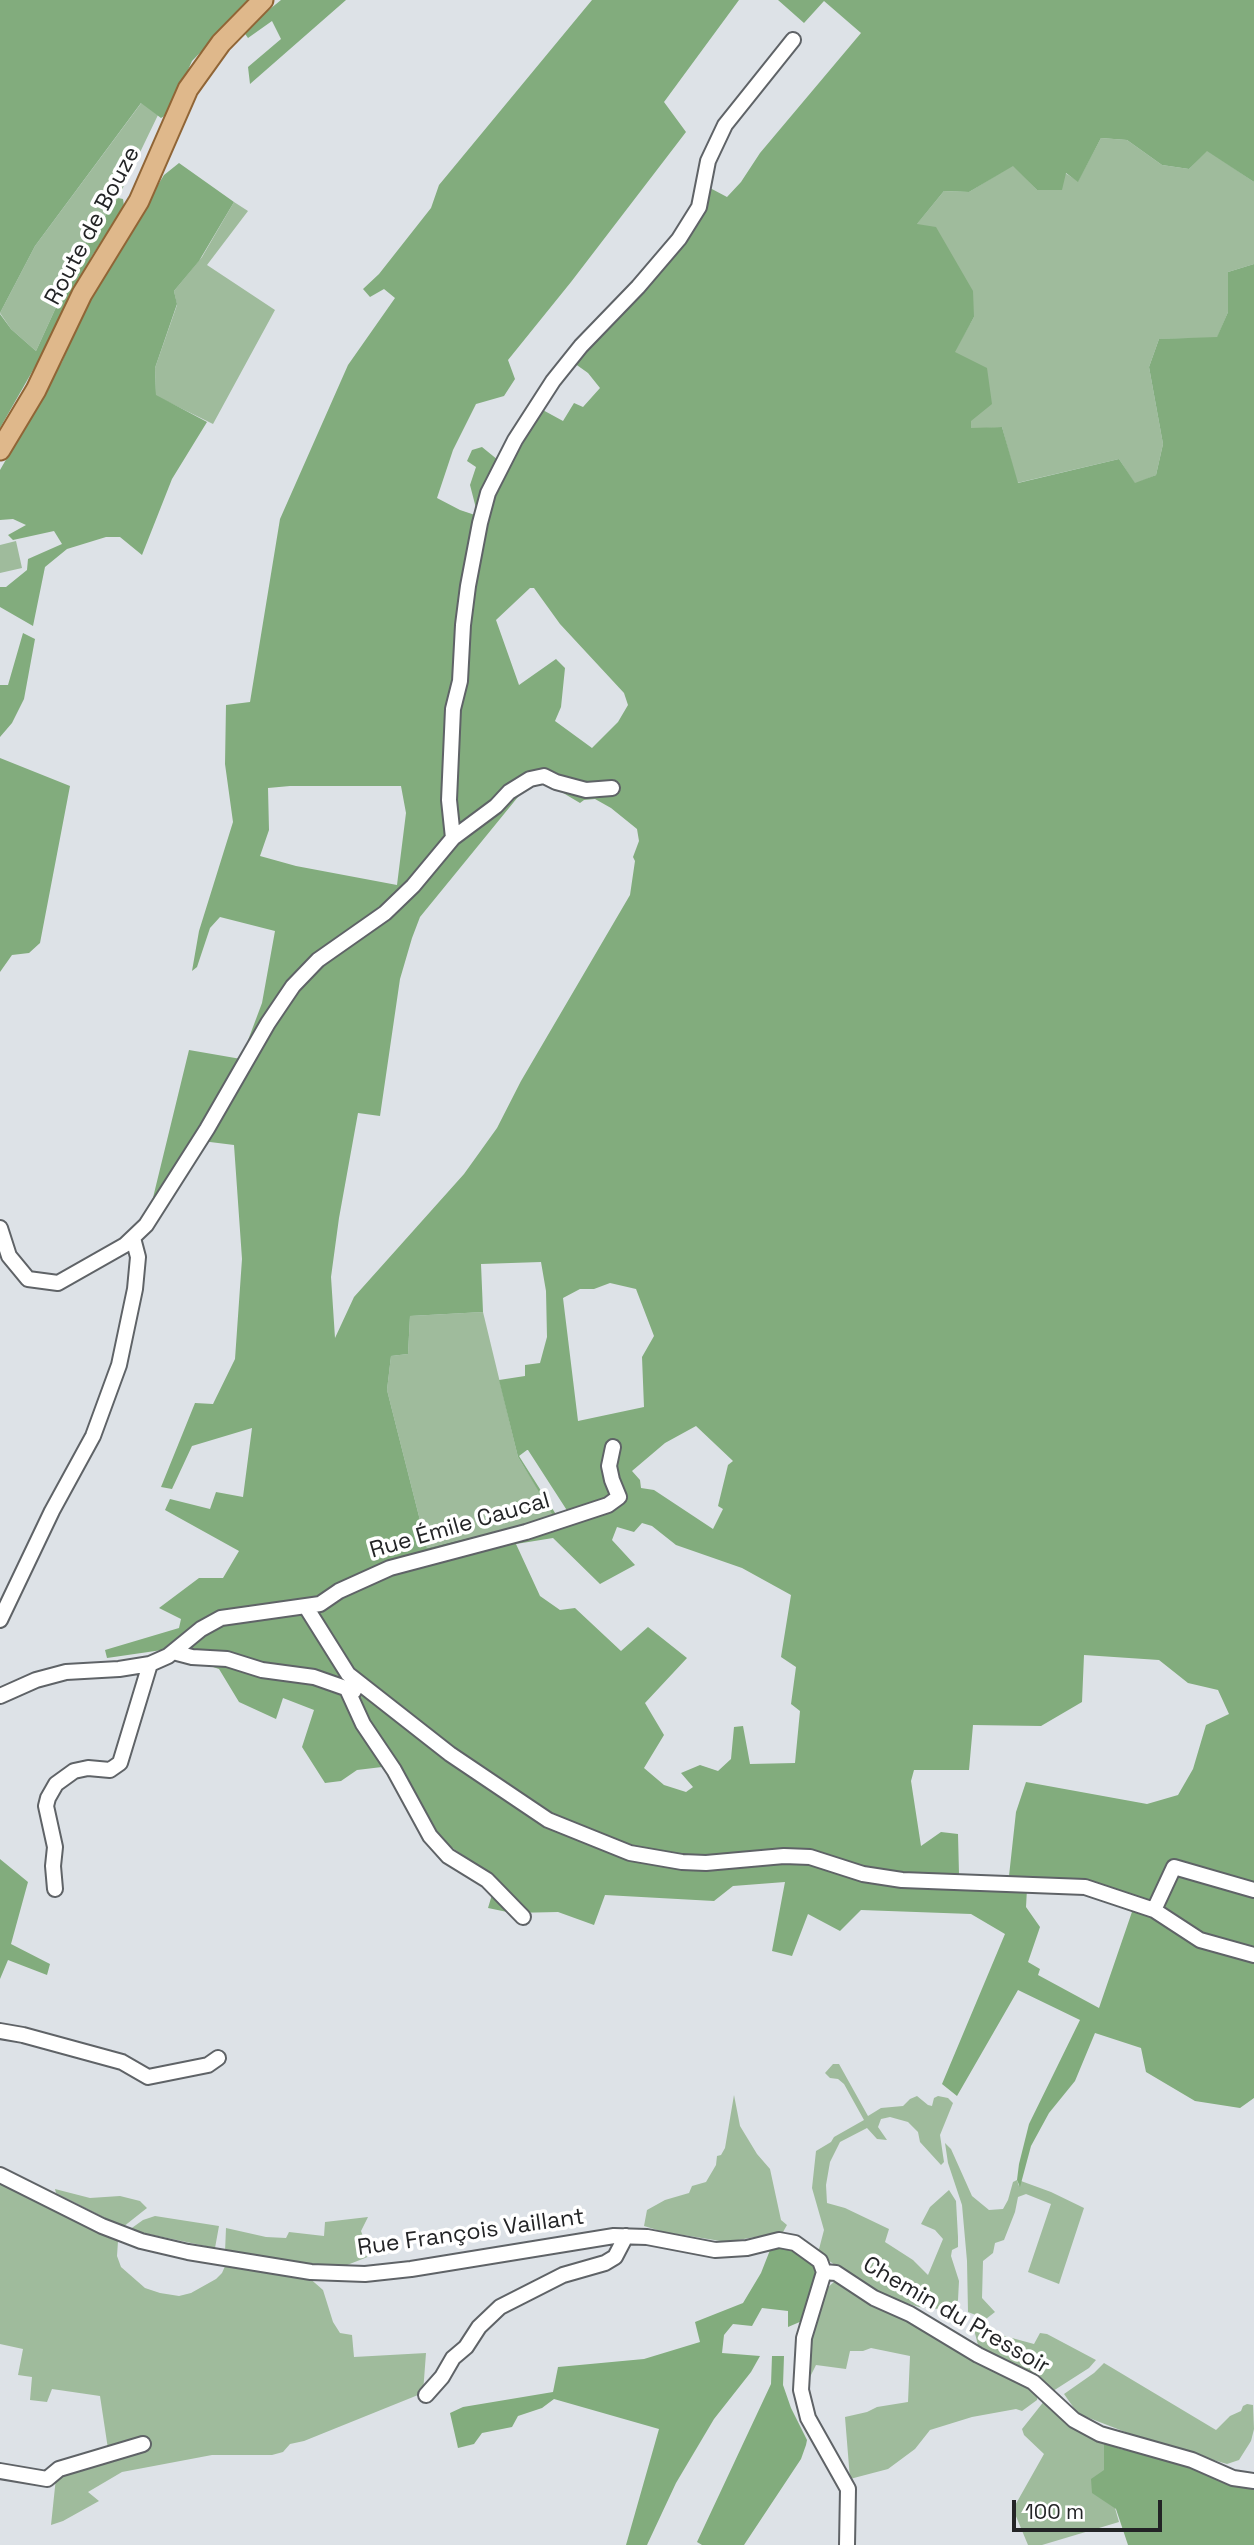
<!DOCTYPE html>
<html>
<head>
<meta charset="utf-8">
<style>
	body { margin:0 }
	#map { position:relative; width:1254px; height:2545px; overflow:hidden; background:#dde2e7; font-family:"Space Grotesk",sans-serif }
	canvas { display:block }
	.scale { position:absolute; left:1012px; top:2500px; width:150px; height:32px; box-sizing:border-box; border:4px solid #232426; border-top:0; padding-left:9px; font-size:21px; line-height:24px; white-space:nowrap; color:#232426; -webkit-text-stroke:5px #fff; paint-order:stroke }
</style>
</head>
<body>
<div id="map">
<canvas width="1254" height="2545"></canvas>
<div class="scale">100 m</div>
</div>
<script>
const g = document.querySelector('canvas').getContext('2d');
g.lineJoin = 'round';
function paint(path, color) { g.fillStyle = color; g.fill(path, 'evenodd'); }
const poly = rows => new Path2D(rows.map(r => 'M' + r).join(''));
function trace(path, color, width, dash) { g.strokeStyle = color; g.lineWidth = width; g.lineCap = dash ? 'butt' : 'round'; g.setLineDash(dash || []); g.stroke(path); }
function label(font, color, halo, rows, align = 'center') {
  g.font = font + ' "Space Grotesk",sans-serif'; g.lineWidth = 7; g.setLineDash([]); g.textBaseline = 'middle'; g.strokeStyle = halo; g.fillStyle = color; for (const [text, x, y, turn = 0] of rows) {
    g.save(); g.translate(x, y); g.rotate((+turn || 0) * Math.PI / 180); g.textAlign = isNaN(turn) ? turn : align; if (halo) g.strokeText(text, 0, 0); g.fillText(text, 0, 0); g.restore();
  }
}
const green = poly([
	[142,102,158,115,118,198,85,244,36,351,11,329,0,313,35,246],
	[1101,138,1127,140,1162,165,1189,169,1207,150,1254,182,1254,264,1228,272,1228,312,1217,338,1159,339,1149,367,1163,444,1156,475,1135,484,1119,459,1017,483,1002,427,971,429,954,352,974,317,916,225,944,191,969,192,1013,165,1037,190,1065,173,1078,181],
	[234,202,248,211,207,265,275,310,213,424,156,396,155,368,177,305,174,291,202,257],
	[16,541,22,568,0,573,0,545],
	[483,1312,518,1457,555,1517,427,1548,387,1390,391,1356,408,1354,410,1316],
	[833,2064,839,2064,868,2116,881,2108,903,2106,910,2099,917,2096,928,2105,932,2106,934,2098,938,2096,948,2098,953,2103,940,2135,944,2162,941,2165,920,2142,918,2132,908,2122,890,2117,881,2119,878,2127,887,2140,877,2139,867,2128,840,2142,830,2162,826,2185,827,2203,845,2208,889,2229,885,2242,913,2260,928,2275,943,2239,935,2230,921,2224,930,2207,949,2190,956,2201,958,2237,958,2247,952,2250,951,2256,959,2281,958,2300,955,2306,948,2310,919,2307,876,2294,818,2253,824,2230,812,2188,816,2151,831,2142,834,2137,864,2120,844,2084,838,2079,830,2078,825,2073],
	[734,2095,740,2126,757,2154,770,2169,781,2220,787,2225,783,2232,727,2242,664,2232,644,2226,647,2210,665,2200,689,2193,692,2186,706,2182,716,2165,717,2156,721,2155,725,2148],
	[945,2143,951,2149,972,2196,989,2210,1003,2209,1008,2200,1013,2182,1017,2180,1019,2186,1021,2181,1051,2192,1084,2208,1059,2284,1028,2272,1051,2204,1026,2194,1018,2197,1015,2212,1004,2240,995,2243,993,2253,983,2261,982,2298,995,2312,986,2319,968,2312,967,2261,962,2205,948,2163],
	[0,2184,118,2241,117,2256,121,2267,145,2288,160,2293,179,2296,191,2293,216,2279,222,2273,226,2264,307,2276,323,2290,333,2322,340,2333,352,2335,354,2357,426,2353,423,2393,304,2441,290,2444,283,2452,272,2455,212,2455,122,2472,88,2492,99,2501,63,2521,51,2525,57,2468,108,2449,100,2396,52,2389,47,2402,30,2400,32,2377,18,2375,23,2349,0,2344],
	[55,2189,90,2198,120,2196,140,2201,147,2208,123,2227,56,2193],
	[155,2216,219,2226,215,2248,129,2230,143,2220],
	[368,2217,361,2231,370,2256,337,2269,225,2252,226,2228,266,2237,286,2238,289,2232,324,2236,325,2222],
	[836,2280,1030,2386,1038,2393,1037,2400,1022,2411,1016,2409,972,2417,930,2430,915,2449,888,2469,850,2479,845,2417,867,2412,877,2407,908,2402,910,2356,871,2348,863,2351,850,2351,846,2369,816,2365,805,2387,806,2351,825,2290],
	[972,2322,979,2323,1001,2335,1034,2344,1040,2333,1047,2334,1096,2360,1089,2368,1053,2391,984,2351,978,2345],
	[1104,2363,1216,2430,1230,2416,1241,2411,1243,2406,1247,2404,1253,2405,1254,2429,1251,2441,1239,2460,1227,2464,1146,2440,1084,2416,1076,2411,1064,2394,1094,2373],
	[1045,2400,1104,2442,1104,2470,1119,2522,1042,2545,1028,2545,1013,2509,1044,2454,1024,2435,1022,2429]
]);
const forest = poly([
	[0,0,251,0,192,61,168,114,161,118,141,103,35,246,0,313],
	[281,0,346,0,250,84,248,67,281,39,272,21,248,38,243,31],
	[592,0,739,0,664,102,686,132,571,282,508,360,515,379,504,396,476,404,453,450,437,498,460,510,478,516,470,485,476,467,467,461,472,450,482,447,509,469,541,409,563,421,574,403,583,407,600,388,588,373,574,363,621,316,667,264,705,203,710,188,727,197,741,182,760,153,861,33,824,1,804,23,778,0,1254,0,1254,182,1207,151,1189,169,1162,165,1127,140,1101,138,1078,182,1066,173,1062,190,1037,190,1013,166,969,192,944,191,917,224,936,227,973,291,974,317,955,352,987,368,992,404,971,421,971,428,1002,427,1018,483,1119,459,1135,483,1156,475,1163,444,1149,367,1159,339,1217,337,1228,312,1228,272,1254,264,1254,2098,1240,2108,1195,2101,1146,2072,1141,2048,1095,2033,1075,2081,1049,2113,1031,2146,1020,2187,1017,2180,1019,2164,1029,2124,1080,2020,1018,1990,957,2096,942,2084,1005,1934,971,1914,861,1910,840,1931,808,1914,792,1956,772,1951,785,1882,733,1886,714,1901,605,1895,594,1925,558,1912,512,1913,488,1908,497,1878,448,1845,432,1827,400,1773,382,1767,357,1770,341,1781,325,1783,302,1747,314,1710,283,1698,276,1719,239,1702,219,1669,162,1650,107,1658,105,1650,179,1628,181,1619,159,1608,199,1578,223,1578,239,1551,165,1510,170,1499,210,1509,216,1492,243,1497,252,1428,192,1446,172,1489,161,1487,195,1403,213,1404,235,1359,242,1259,234,1145,202,1141,150,1210,189,1050,241,1059,262,1003,275,931,220,917,210,928,197,967,192,971,199,931,233,822,225,764,226,705,250,702,280,519,348,365,395,298,384,289,370,297,363,289,379,274,431,208,439,185],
	[530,588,534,588,560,624,624,693,628,705,618,722,592,748,555,721,561,707,565,668,556,659,519,685,496,620],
	[543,781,580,803,584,800,595,799,611,808,637,829,639,841,633,857,635,861,630,895,521,1081,497,1128,464,1174,354,1297,335,1338,331,1277,339,1218,358,1113,380,1116,400,979,412,938,420,917,522,792,531,784],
	[290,786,401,786,406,813,397,885,296,866,260,856,269,830,268,788],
	[541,1262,546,1291,547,1337,540,1363,525,1365,525,1376,499,1380,518,1457,554,1517,427,1548,387,1390,391,1356,408,1354,410,1316,483,1312,481,1264],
	[610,1283,636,1289,654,1336,642,1357,644,1407,578,1421,563,1298,580,1289,594,1289],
	[696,1426,733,1461,728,1465,718,1506,723,1509,713,1529,654,1490,641,1488,640,1480,632,1471,665,1443],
	[527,1450,528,1450,568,1512,557,1516,519,1456],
	[642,1523,652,1526,676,1545,742,1568,791,1595,781,1657,796,1667,791,1704,800,1711,795,1763,750,1764,743,1726,734,1727,731,1759,718,1771,700,1765,681,1773,693,1787,686,1792,664,1785,644,1768,664,1735,645,1703,687,1658,648,1627,621,1651,575,1608,560,1610,540,1596,516,1544,553,1538,600,1584,635,1565,612,1540,617,1527,634,1532],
	[1084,1655,1159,1660,1188,1683,1218,1690,1229,1714,1206,1725,1193,1769,1178,1795,1147,1804,1026,1782,1016,1812,1009,1876,1000,1880,959,1874,958,1834,941,1832,921,1846,911,1781,914,1770,969,1770,973,1725,1041,1726,1082,1702],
	[1027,1889,1096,1895,1134,1906,1099,2008,1038,1975,1040,1969,1028,1962,1040,1927,1026,1907],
	[179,163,234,202,199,261,174,291,177,304,155,368,156,395,207,422,172,479,142,555,120,537,106,537,67,549,45,567,33,626,0,607,0,587,6,587,27,570,28,559,62,544,54,531,13,540,8,535,26,525,13,519,0,520,0,470,62,362,91,295,164,175],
	[118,198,123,199,124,206,92,256,41,356,0,428,0,314,11,329,36,351,85,244],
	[23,633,35,639,24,699,12,723,0,737,0,685,8,685],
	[0,758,70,786,40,943,29,953,12,955,0,972],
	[0,1859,28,1882,11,1944,50,1964,47,1975,8,1960,0,1979],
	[785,2242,814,2262,819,2279,802,2321,788,2327,788,2311,762,2308,752,2326,733,2324,724,2335,722,2353,760,2356,751,2372,714,2419,676,2483,647,2545,626,2545,659,2429,554,2399,542,2408,518,2416,512,2427,482,2433,474,2444,458,2448,450,2413,463,2407,553,2392,558,2367,644,2359,700,2342,695,2322,743,2303,761,2273,772,2245],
	[772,2356,784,2356,783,2385,791,2408,807,2440,806,2445,801,2459,744,2545,702,2545,697,2542,771,2384],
	[1104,2442,1120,2449,1161,2457,1254,2485,1254,2545,1128,2545,1116,2509,1092,2493,1091,2479,1104,2470]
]);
const minor = poly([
	[453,838,449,800,453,709,460,681,463,625,468,586,480,523,488,493,515,440,553,381,581,346,638,287,679,239,699,207,708,161,725,125,793,40],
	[0,1228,9,1256,28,1279,58,1283,125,1245,146,1225,207,1129,268,1023,293,986,318,960,385,913,413,886,453,838,496,806,509,792,530,779,544,776,556,782,586,790,612,788],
	[306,1607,348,1674,450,1754,548,1820,630,1853,682,1862,706,1863,784,1856,810,1857,863,1874,902,1880,1085,1887,1154,1910,1200,1940,1254,1955],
	[0,1620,52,1511,93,1436,119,1365,135,1289,138,1257,133,1238],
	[173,1652,192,1657,227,1659,262,1670,314,1677,354,1691],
	[347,1689,363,1724,394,1770,430,1836,448,1856,487,1880,523,1917],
	[0,1696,36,1680,66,1672,119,1669,150,1664,168,1656,201,1629,221,1618,320,1604,339,1591,390,1568,526,1532,608,1505,619,1497,612,1480,609,1466,613,1447],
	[55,1889,53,1866,55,1847,46,1806,48,1798,56,1784,74,1771,88,1768,110,1770,120,1763,150,1664],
	[1154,1910,1174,1867,1254,1890],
	[0,2031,23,2035,122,2062,148,2077,208,2065,218,2058],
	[0,2175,102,2226,141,2241,188,2252,311,2272,365,2274,411,2269,614,2236,647,2237,715,2250,747,2248,779,2240,795,2243,820,2261,824,2272,804,2338,801,2390,808,2418,848,2489,847,2545],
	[824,2272,836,2273,874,2298,910,2314,978,2355,1033,2382,1074,2420,1100,2434,1192,2460,1233,2478,1254,2481],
	[426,2395,442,2377,453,2358,466,2347,479,2327,500,2307,563,2275,605,2263,615,2257,626,2236],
	[0,2471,47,2479,59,2469,143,2444]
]);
const major = poly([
	[0,450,36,390,82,294,139,201,188,89,221,43,263,0]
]);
const streetNames = [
	["Route de Bouze",93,226,-62],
	["Rue Émile Caucal",460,1526,-16],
	["Rue François Vaillant",471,2233,-8],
	["Chemin du Pressoir",956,2316,30]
];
paint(green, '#9fbb9c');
paint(forest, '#82ac7d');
trace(minor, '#5f6367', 18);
trace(major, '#906536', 23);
trace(minor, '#fff', 14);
trace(major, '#dfb88b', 19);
label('23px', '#232426', '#fff', streetNames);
</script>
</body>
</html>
